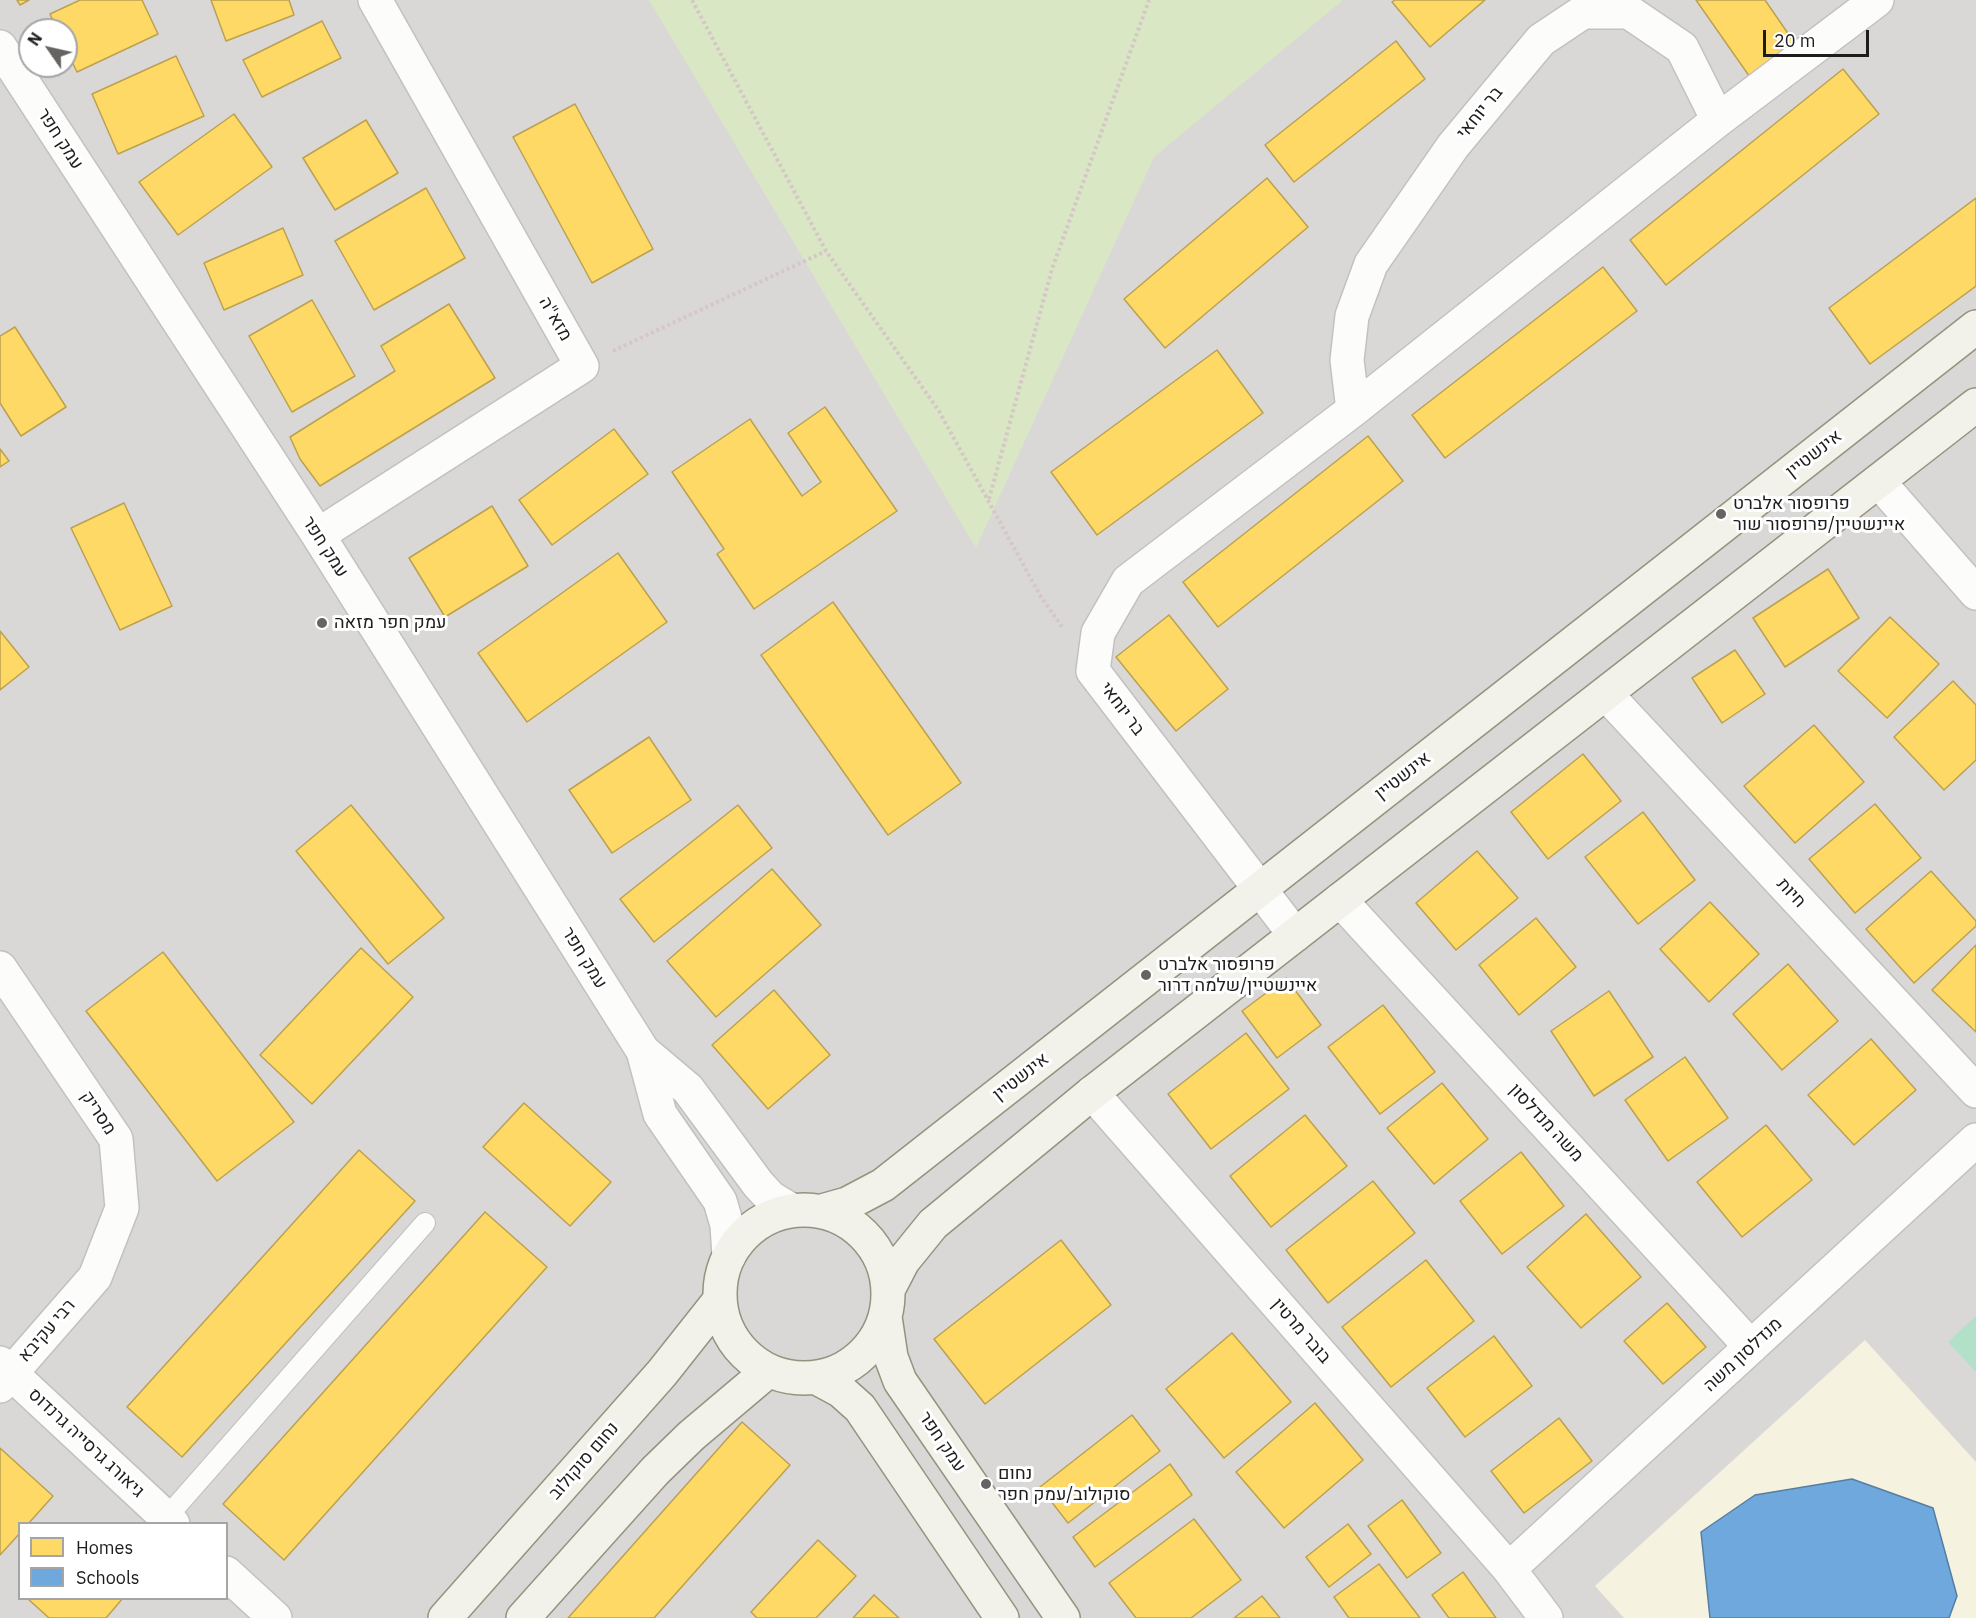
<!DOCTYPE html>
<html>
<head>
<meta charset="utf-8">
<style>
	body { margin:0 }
	#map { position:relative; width:1976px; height:1618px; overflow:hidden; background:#ebe8e5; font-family:"IBM Plex Sans",sans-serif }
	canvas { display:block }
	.legend { position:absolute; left:18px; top:1522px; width:210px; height:78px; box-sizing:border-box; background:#fff; border:2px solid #a5a5a5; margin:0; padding:8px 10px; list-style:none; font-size:18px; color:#1d1d1d }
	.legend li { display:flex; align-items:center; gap:12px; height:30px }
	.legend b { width:30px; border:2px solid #a5a5a5 }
	.north { position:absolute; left:18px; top:18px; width:60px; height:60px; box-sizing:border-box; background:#fff; border:2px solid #a5a5a5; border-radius:50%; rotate:304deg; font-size:16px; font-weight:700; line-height:24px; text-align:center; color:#1d1d1d }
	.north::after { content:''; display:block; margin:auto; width:21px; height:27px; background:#656463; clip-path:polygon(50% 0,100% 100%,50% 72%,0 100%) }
	.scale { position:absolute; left:1763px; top:30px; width:106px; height:27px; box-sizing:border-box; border:3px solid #1d1d1d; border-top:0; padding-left:8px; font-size:18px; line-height:21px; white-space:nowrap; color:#1d1d1d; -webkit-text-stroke:4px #fff; paint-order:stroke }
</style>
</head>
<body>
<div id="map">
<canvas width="1976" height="1618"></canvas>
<ul class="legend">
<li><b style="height:16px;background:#ffd966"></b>Homes</li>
<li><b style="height:16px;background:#6fa8dc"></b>Schools</li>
</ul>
<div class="north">N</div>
<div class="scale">20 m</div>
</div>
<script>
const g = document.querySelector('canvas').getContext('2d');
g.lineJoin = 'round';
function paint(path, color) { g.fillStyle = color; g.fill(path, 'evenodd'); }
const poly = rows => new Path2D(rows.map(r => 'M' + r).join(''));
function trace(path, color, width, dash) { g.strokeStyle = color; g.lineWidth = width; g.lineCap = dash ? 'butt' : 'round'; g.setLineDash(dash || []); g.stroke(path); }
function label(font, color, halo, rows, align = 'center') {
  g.font = font + ' "IBM Plex Sans",Heebo,sans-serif'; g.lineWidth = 6; g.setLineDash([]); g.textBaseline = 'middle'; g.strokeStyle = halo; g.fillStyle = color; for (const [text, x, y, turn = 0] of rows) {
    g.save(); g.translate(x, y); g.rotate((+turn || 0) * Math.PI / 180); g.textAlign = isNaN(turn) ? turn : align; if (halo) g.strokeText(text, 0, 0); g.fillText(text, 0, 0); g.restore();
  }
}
const residential = poly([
	[0,0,1976,0,1976,1618,0,1618],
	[30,30,66,30,66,66,30,66],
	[20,1524,226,1524,226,1598,20,1598]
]);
const education = poly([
	[1865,1340,1976,1462,1976,1618,1624,1618,1595,1586]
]);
const grass = poly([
	[649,0,1343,0,1154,157,976,548]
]);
const pitch = poly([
	[1976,1316,1976,1372,1948,1342]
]);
const homes = poly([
	[17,0,29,0,20,5,17,0],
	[80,0,142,0,158,34,77,72,66,49,66,30,57,30,50,14,80,0],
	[211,0,289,0,294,15,226,41,211,0],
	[1395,0,1485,0,1430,47,1392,2,1395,0],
	[1696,0,1765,0,1798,48,1752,80,1696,0],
	[322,21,341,58,262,97,243,60,322,21],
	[1396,41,1425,79,1294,182,1265,145,1396,41],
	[176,56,204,116,118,154,92,94,176,56],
	[1843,69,1879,114,1666,285,1630,240,1843,69],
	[575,104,653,249,592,283,513,137,575,104],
	[234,114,272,167,178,235,139,182,234,114],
	[366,120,398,173,335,210,303,158,366,120],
	[1267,178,1308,227,1165,348,1124,299,1267,178],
	[426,188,465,258,374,310,335,241,426,188],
	[1976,198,1976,286,1870,364,1829,308,1976,198],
	[283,228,303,275,224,310,204,263,283,228],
	[1603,267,1637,311,1445,458,1412,415,1603,267],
	[312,300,355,376,292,412,249,336,312,300],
	[449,304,495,378,320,486,300,459,290,437,395,371,381,346,449,304],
	[15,327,66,407,21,436,0,403,0,336,15,327],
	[1217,350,1263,413,1097,535,1051,472,1217,350],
	[825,407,897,511,754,609,717,554,724,549,672,472,750,419,802,496,821,482,788,433,825,407],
	[614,429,648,474,552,545,519,500,614,429],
	[1368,436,1403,481,1218,627,1183,582,1368,436],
	[0,449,9,461,0,467,0,449],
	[124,503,172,606,120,630,71,528,124,503],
	[492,506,528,566,445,617,409,558,492,506],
	[618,553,667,622,527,722,478,653,618,553],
	[1828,569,1859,618,1785,667,1753,618,1828,569],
	[833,602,961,783,888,835,761,655,833,602],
	[1169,615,1228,689,1176,731,1116,657,1169,615],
	[1890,617,1939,664,1887,718,1838,671,1890,617],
	[0,631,29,667,0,690,0,631],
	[1735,650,1765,694,1722,723,1692,678,1735,650],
	[1953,681,1976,705,1976,760,1944,790,1894,737,1953,681],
	[1814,725,1864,782,1795,843,1744,786,1814,725],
	[649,737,691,800,612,853,569,790,649,737],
	[1583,754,1621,801,1548,859,1511,812,1583,754],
	[1875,804,1921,858,1855,913,1809,859,1875,804],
	[351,805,444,918,388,964,296,851,351,805],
	[738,805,772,848,654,942,620,899,738,805],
	[1643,812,1695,880,1638,924,1585,857,1643,812],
	[1477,851,1518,898,1456,950,1416,903,1477,851],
	[772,869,821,925,716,1017,667,961,772,869],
	[1931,871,1976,921,1976,926,1914,983,1866,929,1931,871],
	[1710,902,1759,954,1709,1002,1660,949,1710,902],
	[1536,918,1576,967,1519,1015,1479,965,1536,918],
	[1976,945,1976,1032,1932,990,1976,945],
	[361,948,413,997,312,1104,260,1055,361,948],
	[163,952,294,1122,217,1181,86,1011,163,952],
	[1788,964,1838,1021,1782,1070,1733,1014,1788,964],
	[1286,978,1321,1025,1277,1058,1242,1011,1286,978],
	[774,990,830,1055,768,1109,712,1045,774,990],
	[1609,991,1653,1057,1594,1096,1551,1031,1609,991],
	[1383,1005,1435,1072,1380,1114,1328,1047,1383,1005],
	[1246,1033,1289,1089,1211,1149,1168,1094,1246,1033],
	[1871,1039,1916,1090,1854,1145,1808,1095,1871,1039],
	[1685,1057,1728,1118,1668,1161,1625,1100,1685,1057],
	[1442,1083,1488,1139,1434,1184,1387,1128,1442,1083],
	[524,1103,611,1182,570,1226,483,1147,524,1103],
	[1305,1115,1347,1166,1271,1227,1230,1176,1305,1115],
	[1766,1125,1812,1180,1742,1237,1697,1182,1766,1125],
	[359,1150,415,1201,182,1457,127,1407,359,1150],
	[1521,1152,1564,1206,1502,1254,1460,1201,1521,1152],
	[1373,1181,1415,1233,1328,1303,1286,1250,1373,1181],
	[485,1212,547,1267,284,1560,223,1504,485,1212],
	[1586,1214,1641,1277,1581,1328,1527,1267,1586,1214],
	[1061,1240,1111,1305,985,1404,934,1339,1061,1240],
	[1426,1260,1474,1321,1391,1387,1342,1327,1426,1260],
	[1667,1303,1706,1347,1663,1384,1624,1341,1667,1303],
	[1232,1333,1291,1402,1224,1458,1166,1389,1232,1333],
	[1494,1336,1532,1386,1465,1437,1427,1388,1494,1336],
	[1315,1403,1363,1460,1284,1528,1236,1472,1315,1403],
	[1132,1415,1160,1451,1068,1523,1040,1487,1132,1415],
	[1559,1418,1592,1461,1524,1513,1491,1471,1559,1418],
	[742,1422,790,1465,654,1618,568,1618,742,1422],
	[0,1448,53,1496,28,1524,20,1524,20,1533,0,1555,0,1448],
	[1170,1464,1192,1495,1095,1567,1073,1537,1170,1464],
	[1402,1500,1441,1553,1407,1578,1368,1526,1402,1500],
	[1194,1519,1241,1580,1191,1618,1136,1618,1109,1583,1194,1519],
	[1348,1524,1371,1554,1329,1587,1306,1557,1348,1524],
	[818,1540,856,1576,816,1618,757,1618,751,1612,818,1540],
	[1379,1564,1420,1618,1349,1618,1334,1597,1379,1564],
	[1463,1572,1496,1618,1449,1618,1432,1595,1463,1572],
	[874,1595,899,1618,853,1618,874,1595],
	[1262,1596,1280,1618,1234,1618,1262,1596],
	[27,1598,123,1598,106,1618,49,1618,27,1598]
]);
const schools = poly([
	[1852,1479,1933,1508,1957,1596,1949,1618,1710,1618,1701,1532,1755,1495,1852,1479]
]);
const path = poly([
	[692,0,826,251,939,411,1041,597,1063,628],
	[613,351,826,251],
	[989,499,1052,269,1149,0]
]);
const service = poly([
	[166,1518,425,1223]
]);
const minor = poly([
	[0,47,318,535,643,1051,660,1114,720,1201,727,1225,729,1256],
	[1353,410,1347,360,1352,316,1371,264,1453,146,1541,40,1583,12,1629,12,1682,48,1718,120],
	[1879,482,1976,593],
	[318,535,582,366,375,0],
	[1606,694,1976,1091],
	[1340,900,1751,1347],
	[1295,935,1093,671,1098,633,1128,581,1353,410,1718,120,1877,0],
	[0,968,116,1139,122,1208,95,1277,0,1386],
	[643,1051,688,1089,758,1184,771,1198,791,1210],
	[1092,1093,1509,1569,1546,1618],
	[0,1363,173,1524],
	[1509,1569,1976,1140],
	[226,1573,275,1618]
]);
const secondary = poly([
	'720 1294a84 84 0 1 1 168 0a84 84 0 1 1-168 0Z',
	[822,1211,847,1204,883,1185,1976,327],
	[888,1290,903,1261,933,1224,1092,1093,1976,405],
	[885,1317,891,1357,900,1381,1063,1618],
	[817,1378,841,1391,860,1408,1002,1618],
	[445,1618,662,1373,719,1301],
	[523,1618,655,1471,691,1436,768,1371]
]);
const markers = [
	[1721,514,6,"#656463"],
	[322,623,6,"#656463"],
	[1146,975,6,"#656463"],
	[986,1484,6,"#656463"]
];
const streetNames = [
	["בר יוחאי",1480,113,-51],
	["עמק חפר",60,139,57],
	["מזא\"ה",555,319,60],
	["אינשטיין",1814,454,-38],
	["עמק חפר",325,547,57],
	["בר יוחאי",1122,709,53],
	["אינשטיין",1403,776,-38],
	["חיות",1791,893,47],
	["עמק חפר",584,958,58],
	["אינשטיין",1021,1077,-38],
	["מסריק",98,1113,56],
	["משה מנדלסון",1546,1123,47],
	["רבי עקיבא",47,1331,-49],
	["בובר מרטין",1301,1331,49],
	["מנדלסון משה",1743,1355,-43],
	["עמק חפר",942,1442,56],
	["גיאורג גרסייה גרנדוס",86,1443,43],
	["נחום סוקולוב",584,1461,-49]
];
const poiNames = [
	["פרופסור אלברט",1733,504],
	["איינשטיין/פרופסור שור",1733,525],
	["עמק חפר מזאה",334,623],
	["פרופסור אלברט",1158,965],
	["איינשטיין/שלמה דרור",1158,986],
	["נחום",998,1474],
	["סוקולוב/עמק חפר",998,1495]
];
paint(residential, '#dad8d7');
paint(education, '#f5f2e0');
paint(grass, '#dae7c5');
paint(pitch, '#b2e0c8');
paint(homes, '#ffd966');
trace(homes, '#bba150', 1.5);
paint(schools, '#6fa8dc');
trace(schools, '#567ea3', 1.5);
trace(service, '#c2c1c0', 22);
trace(minor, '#c2c1c0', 36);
trace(secondary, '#94937e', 36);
trace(path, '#d5c7c6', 4, [3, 3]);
trace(service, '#fcfcfb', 20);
trace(minor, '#fcfcfb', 33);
trace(secondary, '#f2f1ea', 33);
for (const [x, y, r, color] of markers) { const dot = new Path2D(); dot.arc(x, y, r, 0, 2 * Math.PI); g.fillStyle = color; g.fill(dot); trace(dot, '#fff', 2); }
label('18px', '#1d1d1d', '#fff', streetNames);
label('18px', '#1d1d1d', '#fff', poiNames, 'left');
</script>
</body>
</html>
